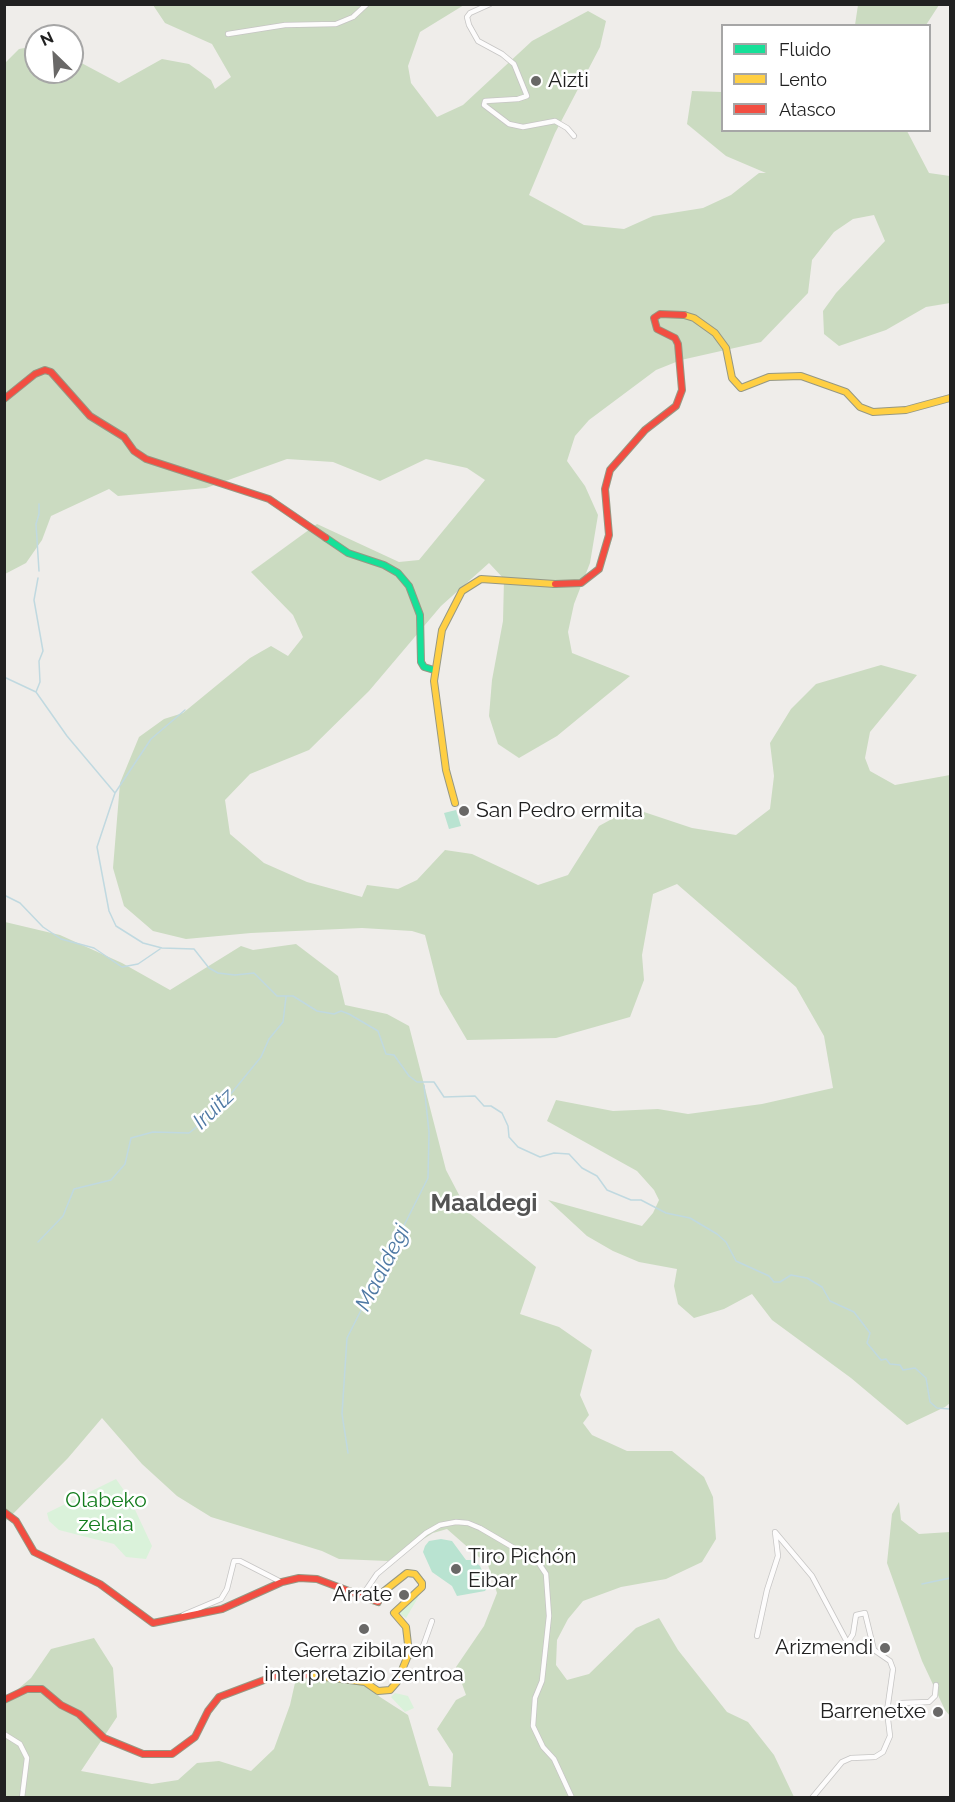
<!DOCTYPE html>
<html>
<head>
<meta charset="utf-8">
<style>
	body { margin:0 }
	#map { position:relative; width:955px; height:1802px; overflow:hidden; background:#efedea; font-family:Raleway,sans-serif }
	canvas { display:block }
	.frame { position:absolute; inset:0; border:6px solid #212121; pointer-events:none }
	.legend { position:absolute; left:721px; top:24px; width:210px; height:108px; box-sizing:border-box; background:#fff; border:2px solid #a6a6a6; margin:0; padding:8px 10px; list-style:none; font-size:18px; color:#212121 }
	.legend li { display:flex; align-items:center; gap:12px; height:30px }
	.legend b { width:30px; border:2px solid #a6a6a6 }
	.north { position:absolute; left:24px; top:24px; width:60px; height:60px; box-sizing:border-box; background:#fff; border:2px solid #a6a6a6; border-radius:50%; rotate:335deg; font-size:16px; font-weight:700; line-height:24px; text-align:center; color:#212121 }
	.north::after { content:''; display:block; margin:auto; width:21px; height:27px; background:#696867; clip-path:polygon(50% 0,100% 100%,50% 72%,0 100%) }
</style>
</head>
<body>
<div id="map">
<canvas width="955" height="1802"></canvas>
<div class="frame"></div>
<ul class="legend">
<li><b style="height:8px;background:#16e098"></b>Fluido</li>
<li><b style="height:8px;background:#ffcf43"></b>Lento</li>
<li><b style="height:8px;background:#f24e42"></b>Atasco</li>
</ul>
<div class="north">N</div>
</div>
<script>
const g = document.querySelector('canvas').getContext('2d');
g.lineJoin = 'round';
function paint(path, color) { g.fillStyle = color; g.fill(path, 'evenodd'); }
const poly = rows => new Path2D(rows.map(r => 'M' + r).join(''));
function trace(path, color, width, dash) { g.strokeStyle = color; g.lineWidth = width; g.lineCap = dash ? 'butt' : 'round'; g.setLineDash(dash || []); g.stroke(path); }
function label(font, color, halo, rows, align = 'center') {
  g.font = font + ' Raleway,sans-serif'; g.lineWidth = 5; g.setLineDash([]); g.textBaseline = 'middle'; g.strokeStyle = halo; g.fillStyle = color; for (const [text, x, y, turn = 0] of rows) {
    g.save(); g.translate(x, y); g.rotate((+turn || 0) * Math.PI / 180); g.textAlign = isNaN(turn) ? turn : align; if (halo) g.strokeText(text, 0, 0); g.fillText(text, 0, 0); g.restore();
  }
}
const forest = poly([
	[153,5,464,5,420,32,408,66,411,83,437,117,463,105,532,41,588,11,606,21,600,47,555,133,529,195,584,225,624,229,653,216,703,208,731,195,759,173,766,173,726,156,687,124,692,91,722,92,722,130,907,131,929,173,950,176,950,303,926,307,886,330,839,346,824,334,823,311,836,293,885,241,874,215,853,219,834,232,812,260,808,293,761,342,681,360,656,370,589,420,575,436,567,461,585,486,598,515,590,563,574,604,568,632,572,653,630,676,557,736,519,758,498,744,489,716,492,680,503,621,504,579,489,563,441,606,369,691,309,750,250,774,225,800,230,834,264,863,307,882,362,897,367,885,398,889,417,880,445,850,472,854,538,885,568,875,599,826,632,808,692,828,736,835,770,809,774,776,770,743,791,709,816,684,881,665,917,675,870,732,865,758,870,771,895,785,950,775,950,1403,945,1407,907,1425,851,1378,772,1320,752,1294,724,1309,694,1318,678,1304,674,1286,677,1269,639,1262,613,1251,587,1236,548,1200,642,1226,653,1213,659,1200,654,1190,637,1171,547,1121,556,1100,613,1111,658,1109,688,1114,762,1104,833,1088,824,1036,796,987,677,884,653,894,642,955,644,980,630,1017,556,1038,467,1040,440,994,425,935,412,931,362,928,251,933,186,939,153,931,124,906,113,868,120,783,139,737,164,719,183,713,250,658,271,646,288,656,303,637,293,615,251,572,317,524,399,562,419,560,485,480,467,468,426,459,380,481,333,462,287,459,206,488,118,496,109,489,51,516,42,540,26,563,5,574,4,64,19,49,36,46,36,72,72,72,72,58,119,83,162,59,189,64,211,80,215,89,231,77,212,44,165,23],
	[858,5,858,4,939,5,926,25,855,25],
	[5,922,60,935,122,963,170,990,241,946,253,950,296,944,338,976,345,1005,387,1014,409,1026,446,1170,468,1212,536,1267,520,1314,559,1327,592,1350,580,1395,589,1415,583,1423,592,1435,627,1451,672,1451,704,1477,713,1497,716,1539,702,1562,666,1579,621,1587,583,1601,568,1619,557,1640,556,1665,567,1680,589,1674,636,1628,659,1618,678,1650,727,1712,748,1722,774,1755,794,1797,5,1797,4,1701,31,1678,51,1649,94,1638,113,1668,117,1717,81,1771,152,1784,178,1780,197,1763,219,1761,251,1771,274,1749,290,1705,297,1674,332,1668,356,1675,380,1697,408,1715,429,1786,451,1787,453,1754,437,1729,456,1700,466,1695,456,1667,484,1626,497,1593,488,1565,447,1529,433,1533,388,1561,339,1559,322,1551,211,1517,177,1496,142,1464,102,1418,68,1458,5,1522],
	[899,1502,901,1520,919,1534,950,1532,950,1716,945,1710,922,1661,887,1563,892,1514]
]);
const park = poly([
	[116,1479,130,1499,152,1546,146,1559,126,1557,114,1544,59,1530,49,1521,47,1513],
	[422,1588,423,1589,406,1618,399,1613],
	[395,1693,408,1696,414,1708,405,1712,391,1697]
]);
const pitch = poly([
	[456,810,461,826,449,829,444,813],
	[441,1539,452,1541,466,1560,473,1560,480,1566,489,1585,485,1591,457,1596,452,1586,432,1572,423,1552,425,1546,429,1541]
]);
const stream = poly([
	[39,571,36,524,39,514,39,504],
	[38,578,34,600,43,651,39,661,40,682,36,692,67,736,115,793,97,847,109,911,116,926,143,943,162,948,194,949,209,968,218,973,235,975,254,973,277,996,293,996,317,1011,334,1014,341,1011,349,1014,378,1031,386,1054,394,1055,409,1076,417,1082,434,1082,444,1097,475,1096,484,1106,491,1106,502,1113,508,1126,509,1137,518,1147,540,1157,554,1153,569,1154,582,1168,597,1176,607,1190,631,1200,641,1200,666,1213,690,1218,717,1234,726,1242,736,1261,769,1276,774,1282,780,1282,791,1275,807,1278,822,1287,830,1301,854,1312,870,1333,867,1343,881,1360,886,1359,890,1364,900,1365,903,1370,915,1368,926,1378,930,1402,937,1408,950,1409],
	[4,677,36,692],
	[115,793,151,739,185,710],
	[4,895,20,903,43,927,61,939,94,948,122,967,138,964,160,949],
	[38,1242,63,1216,74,1189,111,1180,125,1164,131,1138,153,1132,189,1133,216,1112,261,1057,269,1039,283,1022,286,997],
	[348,1453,342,1414,347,1338,428,1178,429,1132,424,1085],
	[922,1584,950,1578]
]);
const street = poly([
	[490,4,470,13,467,17,469,25,478,41,502,54,514,64,527,96,518,99,485,101,484,105,509,124,523,127,555,121,567,128,574,136],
	[228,34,285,25,336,24,353,17,367,4],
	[362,1596,377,1574,426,1533,440,1525,456,1522,468,1523,480,1528,538,1562,546,1574,549,1616,542,1681,535,1698,533,1726,543,1747,554,1759,572,1798],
	[183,1615,221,1599,227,1589,234,1561,240,1561,281,1582],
	[757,1636,767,1590,778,1556,775,1532,812,1576,846,1640,848,1642,853,1634,856,1615,865,1613,874,1650,890,1661,893,1669,887,1711,890,1736,883,1752,875,1757,851,1758,842,1762,812,1798],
	[412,1656,421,1652,432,1621],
	[889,1718,901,1703,929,1702,935,1696,936,1685],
	[4,1734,20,1744,27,1758,22,1798]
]);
const fast = poly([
	[326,538,348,553,384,565,398,573,409,586,420,615,421,662,424,667,434,670]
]);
const slow = poly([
	[684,315,694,318,715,333,726,348,732,378,741,388,769,377,801,376,846,392,860,407,873,412,906,410,950,398],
	[455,803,446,770,434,681,442,630,462,591,481,579,555,584],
	[309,1675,365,1682,378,1691,390,1690,397,1682,409,1653,406,1627,394,1613,422,1587,422,1583,415,1574,407,1573,373,1600]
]);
const jam = poly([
	[4,399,35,374,45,370,51,372,90,416,124,437,134,451,146,459,269,499,326,538],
	[555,584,581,583,599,569,609,535,605,489,610,470,645,430,676,406,682,390,678,344,675,338,657,329,654,318,660,314,684,315],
	[4,1512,16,1521,34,1552,100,1584,153,1623,222,1609,282,1582,299,1578,317,1579,378,1602],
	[4,1700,27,1689,42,1689,61,1705,79,1714,104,1738,143,1754,172,1754,195,1737,208,1711,219,1697,280,1674,309,1675]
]);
const markers = [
	[536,81,6,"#696867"],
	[464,811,6,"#696867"],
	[456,1569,6,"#696867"],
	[404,1595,6,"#696867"],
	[364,1629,6,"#696867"],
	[885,1648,6,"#696867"],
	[938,1712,6,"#696867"]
];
const poiNames = [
	["Aizti",548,81],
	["San Pedro ermita",476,811],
	["Tiro Pichón",468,1557],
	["Eibar",468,1581],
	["Arrate",392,1595,"right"],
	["Arizmendi",873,1648,"right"],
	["Gerra zibilaren",364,1651,"center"],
	["interpretazio zentroa",364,1675,"center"],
	["Barrenetxe",926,1712,"right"]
];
const parkNames = [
	["Olabeko",106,1501],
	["zelaia",106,1525]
];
const waterNames = [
	["Iruitz",214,1109,-44],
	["Maaldegi",383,1268,-63]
];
const quarterNames = [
	["Maaldegi",484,1204]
];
paint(forest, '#cbdbc1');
paint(park, '#daf2da');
paint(pitch, '#b9e3d1');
trace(stream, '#c0d9e0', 1.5);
trace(street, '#c6c5c4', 6);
trace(fast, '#969883', 8);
trace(slow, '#969883', 8);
trace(jam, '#969883', 8);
trace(street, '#fdfcfc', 4.5);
trace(fast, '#16e098', 6);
trace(slow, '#ffcf43', 6);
trace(jam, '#f24e42', 6);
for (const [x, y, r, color] of markers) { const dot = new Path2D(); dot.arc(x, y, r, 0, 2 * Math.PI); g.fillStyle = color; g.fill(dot); trace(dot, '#fff', 2); }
label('21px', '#212121', '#fff', poiNames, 'left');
label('21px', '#137c1d', '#fff', parkNames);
label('italic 22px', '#4f79a4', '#fff', waterNames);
label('bold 24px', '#545454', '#fff', quarterNames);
</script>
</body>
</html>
